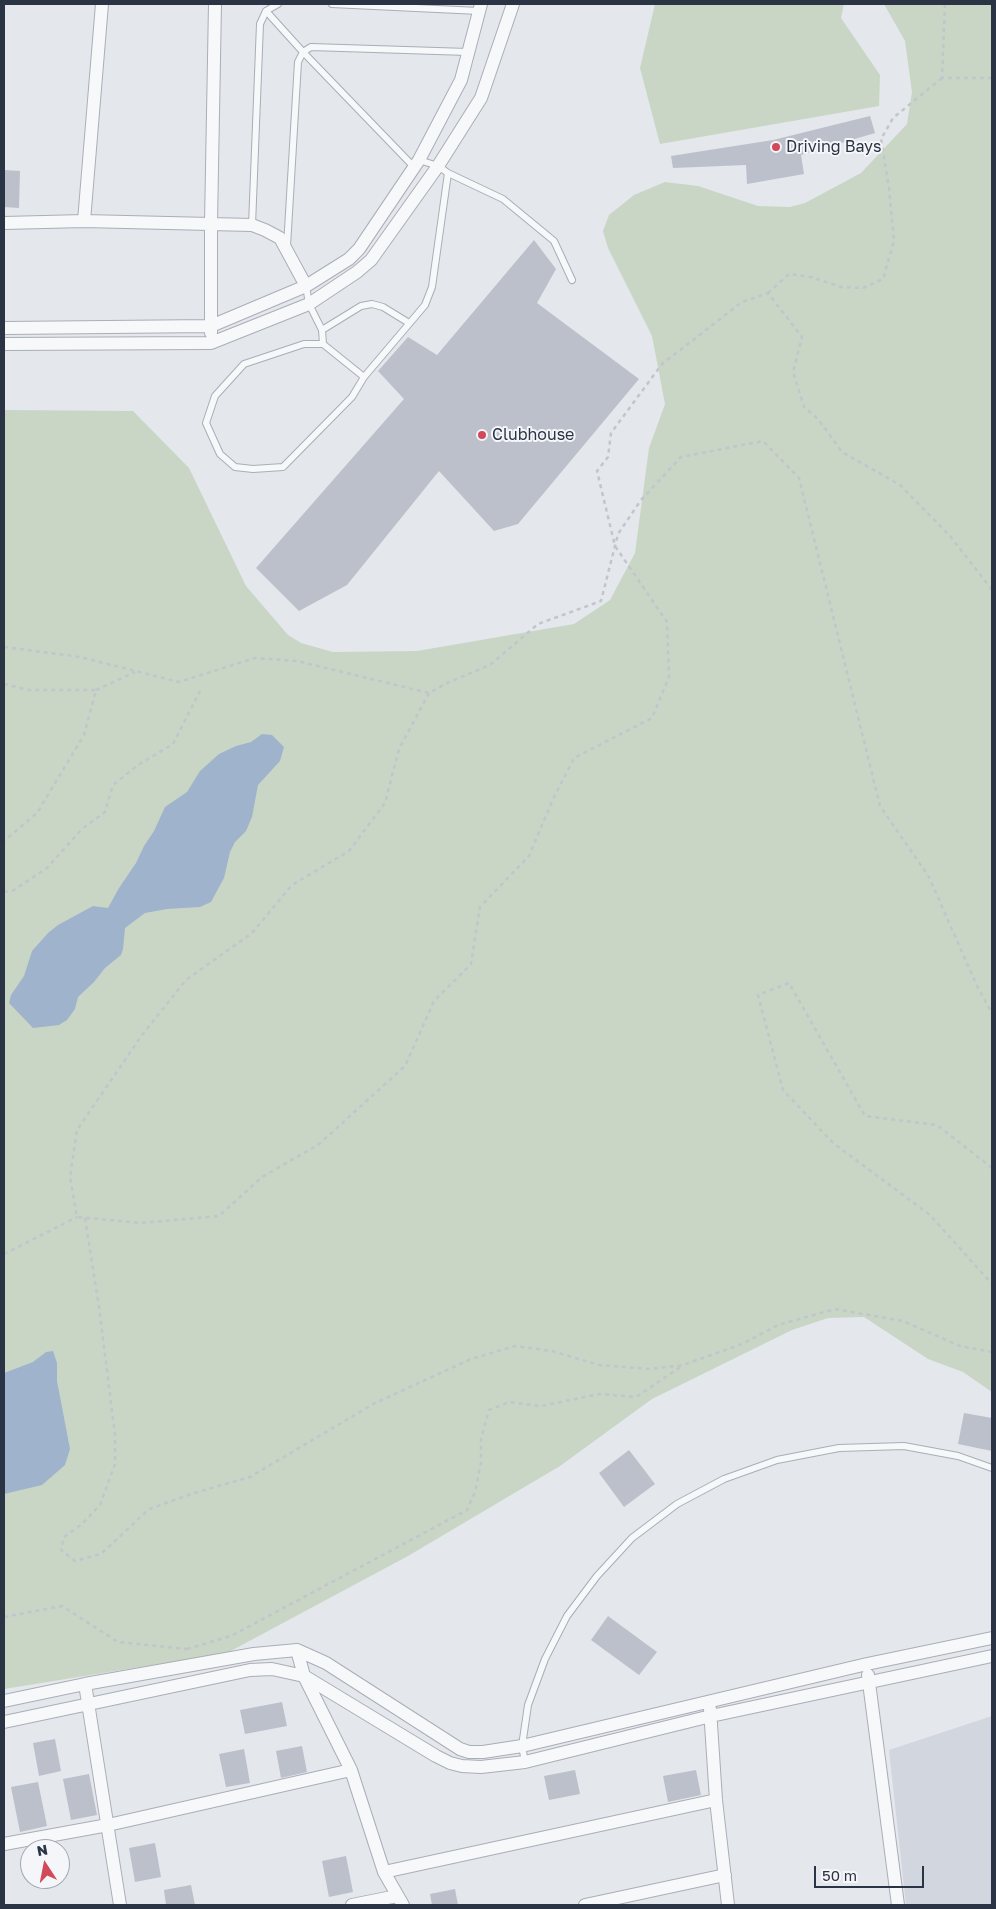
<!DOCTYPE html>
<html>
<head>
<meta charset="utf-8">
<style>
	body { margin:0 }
	#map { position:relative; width:996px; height:1909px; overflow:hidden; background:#e4e7ec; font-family:"Golos Text",sans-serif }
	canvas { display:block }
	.frame { position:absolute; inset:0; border:5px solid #2b3445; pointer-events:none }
	.north { position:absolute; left:20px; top:1839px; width:50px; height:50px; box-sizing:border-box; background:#f4f6f9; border:1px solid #a4a8b1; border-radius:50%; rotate:349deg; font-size:14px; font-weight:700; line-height:20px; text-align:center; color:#2b3445 }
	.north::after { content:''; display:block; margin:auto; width:18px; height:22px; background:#d1495b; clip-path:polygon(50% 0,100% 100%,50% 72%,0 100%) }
	.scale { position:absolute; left:814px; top:1866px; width:110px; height:22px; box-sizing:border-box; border:2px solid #2b3445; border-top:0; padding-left:6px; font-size:15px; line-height:18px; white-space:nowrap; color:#2b3445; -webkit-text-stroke:4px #f4f6f9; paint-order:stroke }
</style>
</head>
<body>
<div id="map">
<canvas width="996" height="1909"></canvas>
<div class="frame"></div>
<div class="north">N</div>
<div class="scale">50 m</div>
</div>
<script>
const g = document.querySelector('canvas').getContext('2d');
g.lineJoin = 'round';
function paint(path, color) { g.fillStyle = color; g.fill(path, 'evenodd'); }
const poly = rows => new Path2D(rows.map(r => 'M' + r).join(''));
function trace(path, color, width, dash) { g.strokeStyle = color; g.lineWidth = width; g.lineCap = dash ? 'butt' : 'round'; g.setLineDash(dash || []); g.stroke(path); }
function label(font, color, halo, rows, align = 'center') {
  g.font = font + ' "Golos Text",sans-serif'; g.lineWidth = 4; g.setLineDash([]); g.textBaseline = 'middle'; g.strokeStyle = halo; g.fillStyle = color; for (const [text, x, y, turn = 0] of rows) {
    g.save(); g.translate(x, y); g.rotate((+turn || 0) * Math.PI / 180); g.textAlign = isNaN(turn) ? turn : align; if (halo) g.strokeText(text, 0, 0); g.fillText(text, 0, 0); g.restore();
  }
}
const built = poly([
	[992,1716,992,1905,906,1905,889,1750]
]);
const green = poly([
	[655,4,844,4,841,18,880,75,879,106,660,144,640,68],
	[884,4,992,4,992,1392,963,1372,928,1359,864,1317,828,1318,792,1330,652,1399,560,1466,408,1556,227,1653,4,1689,4,410,133,411,189,468,246,586,288,635,301,643,333,652,417,651,574,624,610,600,635,553,649,448,665,404,652,336,608,248,603,231,609,215,634,195,665,182,698,186,758,206,790,207,805,203,861,173,907,124,912,92,905,41]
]);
const water = poly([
	[262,734,272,735,284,747,280,761,258,785,252,817,246,831,235,842,230,852,224,878,211,902,200,907,167,909,145,913,125,928,123,949,121,955,105,968,94,982,78,997,75,1009,67,1020,59,1025,33,1028,9,1003,11,995,24,976,32,951,48,933,58,925,93,906,108,908,119,888,136,863,144,846,154,831,165,807,187,792,200,771,219,754,236,746,251,742],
	[53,1351,57,1363,57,1381,70,1449,65,1465,42,1485,4,1494,4,1373,33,1362,46,1352]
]);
const building = poly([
	[870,116,875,133,801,155,804,174,747,184,746,165,673,168,671,156,773,140],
	[4,170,20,171,19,208,4,207],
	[534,240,556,269,537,303,639,379,518,524,494,531,439,471,347,585,299,611,256,568,404,399,378,371,408,337,437,355],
	[964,1413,992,1418,992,1451,958,1444],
	[629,1450,655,1484,624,1507,599,1473],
	[608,1616,657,1652,639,1675,591,1640],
	[282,1702,287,1726,245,1734,240,1710],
	[55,1739,61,1771,39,1776,33,1743],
	[302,1746,307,1772,281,1778,276,1751],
	[244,1749,250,1783,226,1787,219,1754],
	[575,1770,580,1794,549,1800,544,1776],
	[696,1770,701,1795,668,1802,663,1776],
	[89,1774,97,1815,71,1820,63,1779],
	[38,1782,47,1826,20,1832,11,1787],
	[155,1843,161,1877,135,1882,129,1848],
	[346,1856,353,1892,329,1897,322,1861],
	[191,1885,195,1905,166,1905,164,1890],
	[455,1889,458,1905,432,1905,430,1894]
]);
const path = poly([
	[945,4,942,78,992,78],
	[768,293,789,274,811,277,841,287,863,288,883,279,894,241,889,188,881,139,893,118,942,78],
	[4,647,80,657,179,682,255,658,297,661,429,693,447,683,490,665,538,624,601,601,618,534,641,500,681,457,763,441,799,478,880,806,929,877,977,986,992,1013],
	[4,684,29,690,96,690,84,735,37,813,4,841],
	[96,690,135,672],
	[429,693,399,749,385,803,349,851,292,885,252,933,186,980,142,1035,77,1130,70,1177,77,1217,141,1223,219,1216,262,1177,318,1145,405,1066,434,1001,471,964,480,907,529,856,553,799,574,758,652,718,669,677,667,622,615,546,597,471,608,457,611,433,662,364,742,302,768,293,802,337,793,372,804,407,818,419,842,452,900,485,950,536,992,590],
	[4,892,14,890,47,868,82,829,105,812,113,785,138,765,173,744,200,691],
	[992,1168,937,1125,865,1116,789,983,758,995,783,1090,833,1143,930,1215,992,1284],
	[85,1218,99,1307,115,1435,115,1464,100,1505,82,1524,64,1537,61,1550,75,1561,101,1554,149,1509,194,1493,250,1477,375,1403,471,1359,515,1346,552,1351,599,1365,650,1369,683,1365,742,1344,778,1325,835,1309,903,1321,960,1346,992,1352],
	[4,1254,77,1217],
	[4,1617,62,1606,118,1642,187,1649,186,1650],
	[187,1649,231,1636,467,1510,475,1492,481,1463,481,1439,489,1410,509,1402,541,1406,599,1394,636,1397,682,1366]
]);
const service = poly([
	[332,4,479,11],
	[266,11,303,52,414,167],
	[448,173,503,199,554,241,572,280],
	[252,225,260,24,266,11,278,4],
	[287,246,298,62,303,52,311,47,468,52],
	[306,286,309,304,322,330,323,344],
	[322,330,361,306,372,304,383,307,409,323],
	[364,377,323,344,304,344,244,364,215,396,206,423,220,454,235,467,253,469,283,467,352,397,364,377,425,305,432,287,448,173,438,166,419,160],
	[525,1762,522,1746,528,1705,545,1659,567,1616,597,1576,632,1538,677,1504,724,1479,777,1460,839,1448,904,1446,958,1456,992,1468]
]);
const minor = poly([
	[84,221,102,4],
	[4,223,84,221,252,225,265,230,280,238,306,286],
	[4,328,211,326,306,286,349,259,359,249,419,160,461,80,481,4],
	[211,333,211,223,215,4],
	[4,344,211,343,309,304,357,272,371,260,438,166,481,98,513,4],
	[297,1650,304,1676,351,1770,384,1872,403,1905],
	[868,1675,898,1905],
	[85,1684,120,1905],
	[4,1701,85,1684,254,1654,297,1650,326,1663,460,1749,469,1752,483,1752,522,1746,867,1664,992,1638],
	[710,1709,716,1800,728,1905],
	[4,1722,250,1670,272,1669,304,1676,436,1756,450,1763,462,1766,481,1767,525,1762,711,1716,992,1656],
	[4,1844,108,1825,351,1770],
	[384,1872,716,1800],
	[352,1905,397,1896],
	[585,1905,725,1875]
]);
const markers = [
	[776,147,5,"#d1495b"],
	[482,435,5,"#d1495b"]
];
const poiNames = [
	["Driving Bays",786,147],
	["Clubhouse",492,435]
];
paint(built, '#d2d6de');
paint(green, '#c9d6c5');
paint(water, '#9fb4cc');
paint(building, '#bbc0ca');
trace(service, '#a9aeb7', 8);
trace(minor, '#a9aeb7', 14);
trace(path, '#c2c5cb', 2.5, [4, 4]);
trace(service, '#f7f8fa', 6);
trace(minor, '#f7f8fa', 12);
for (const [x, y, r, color] of markers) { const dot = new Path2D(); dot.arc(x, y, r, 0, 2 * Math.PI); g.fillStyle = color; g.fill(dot); trace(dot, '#f4f6f9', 2); }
label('16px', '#2b3445', '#f4f6f9', poiNames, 'left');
</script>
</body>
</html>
